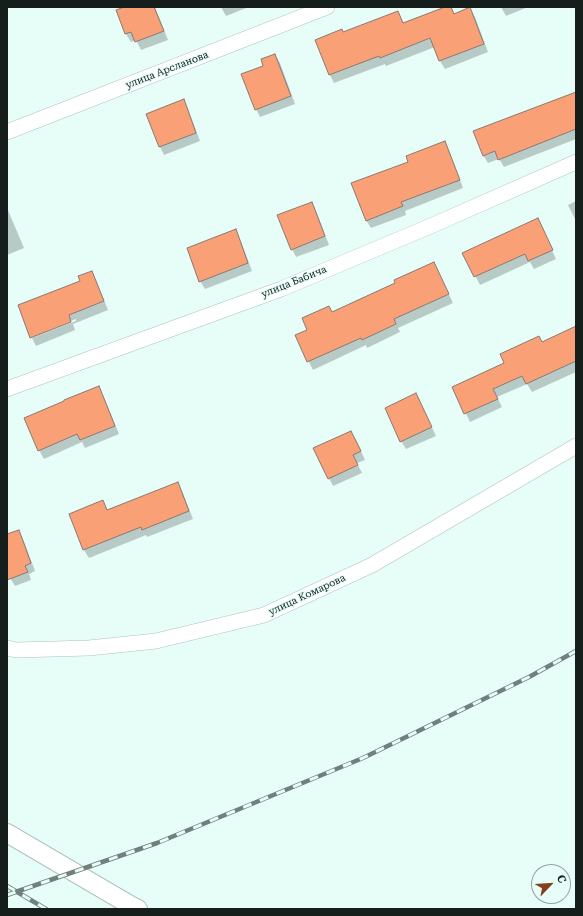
<!DOCTYPE html>
<html>
<head>
<meta charset="utf-8">
<style>
	body { margin:0 }
	#map { position:relative; width:583px; height:916px; overflow:hidden; background:#e7fdf7; font-family:"Roboto Serif",serif }
	canvas { display:block }
	.frame { position:absolute; inset:0; border:8px solid #161e1c; pointer-events:none }
	.north { position:absolute; left:531px; top:864px; width:40px; height:40px; box-sizing:border-box; background:#e7fdf7; border:1px solid #93a49f; border-radius:50%; rotate:65deg; font-size:11px; font-weight:700; line-height:16px; text-align:center; color:#161e1c }
	.north::after { content:''; display:block; margin:auto; width:14px; height:18px; background:#853f1b; clip-path:polygon(50% 0,100% 100%,50% 72%,0 100%) }
</style>
</head>
<body>
<div id="map">
<canvas width="583" height="916"></canvas>
<div class="frame"></div>
<div class="north">С</div>
</div>
<script>
const g = document.querySelector('canvas').getContext('2d');
g.lineJoin = 'round';
function paint(path, color) { g.fillStyle = color; g.fill(path, 'evenodd'); }
const poly = rows => new Path2D(rows.map(r => 'M' + r).join(''));
function trace(path, color, width, dash) { g.strokeStyle = color; g.lineWidth = width; g.lineCap = dash ? 'butt' : 'round'; g.setLineDash(dash || []); g.stroke(path); }
function label(font, color, halo, rows, align = 'center') {
  g.font = font + ' "Roboto Serif",serif'; g.lineWidth = 3; g.setLineDash([]); g.textBaseline = 'middle'; g.strokeStyle = halo; g.fillStyle = color; for (const [text, x, y, turn = 0] of rows) {
    g.save(); g.translate(x, y); g.rotate((+turn || 0) * Math.PI / 180); g.textAlign = isNaN(turn) ? turn : align; if (halo) g.strokeText(text, 0, 0); g.fillText(text, 0, 0); g.restore();
  }
}
const shadow = poly([
	[127,7,155,7,168,40,141,50,136,40,131,42,126,34,117,11],
	[221,7,249,7,226,16],
	[448,7,450,7,455,15,470,9,475,17,488,52,445,69,440,61,435,47,386,66,385,64,334,83,330,75,343,33,397,12,404,24],
	[501,7,528,7,506,16],
	[275,55,280,63,295,104,260,117,256,109,264,66],
	[576,93,576,139,504,167,499,159,488,163,483,155],
	[183,101,188,109,200,141,164,155,160,147],
	[444,142,449,151,463,188,405,211,406,215,371,228,366,220,410,162],
	[576,201,576,221,568,205],
	[312,203,316,211,329,245,296,257,292,249],
	[7,208,24,248,7,255],
	[542,228,556,259,534,269,530,262,480,285,464,253],
	[235,230,240,239,252,271,205,289,200,281],
	[438,271,453,303,398,328,400,332,367,348,366,345,313,370,296,336,308,330,332,313],
	[92,272,96,280,108,310,73,324,75,330,36,346,32,338,76,321,76,319,31,336,81,282],
	[576,327,576,372,532,392,527,384,497,397,502,407,470,422,454,388,506,364,542,343],
	[99,387,103,395,119,434,85,448,82,442,44,459,39,450],
	[416,394,436,436,406,449,401,441],
	[356,440,365,460,357,463,362,473,333,486,329,478],
	[177,483,182,491,193,519,147,537,146,535,89,558,84,550,71,514,103,501,108,511],
	[18,531,23,539,35,571,29,574,31,580,15,586,10,578,7,579,7,535]
]);
const building = poly([
	[124,7,154,7,164,31,135,42,131,32,125,34,116,10,124,7],
	[445,7,451,7,454,14,470,7,484,44,439,61,430,38,380,58,379,56,329,75,315,40,342,29,343,32,398,11,403,23,445,7],
	[275,54,291,96,255,110,241,74,263,66,261,59,275,54],
	[576,92,576,129,498,160,495,151,483,156,473,131,576,92],
	[184,99,196,133,159,147,146,114,184,99],
	[445,141,460,180,401,202,403,206,366,221,351,183,408,162,406,156,445,141],
	[312,202,325,236,291,250,277,215,312,202],
	[538,218,553,250,528,261,525,254,474,277,462,253,538,218],
	[236,229,248,263,199,282,187,248,236,229],
	[434,262,449,294,394,319,396,324,362,340,361,338,307,362,295,335,307,330,302,318,329,306,332,312,395,283,394,280,434,262],
	[92,271,104,301,69,315,71,322,30,338,18,305,80,281,78,276,92,271],
	[576,326,576,361,526,384,522,376,493,389,498,399,464,414,452,387,504,363,500,354,539,336,542,342,576,326],
	[99,386,115,426,80,440,77,434,38,451,24,418,64,401,64,400,99,386],
	[416,393,432,427,400,442,385,408,416,393],
	[351,431,361,451,353,455,358,465,328,479,313,448,351,431],
	[178,482,189,511,142,530,141,527,83,550,69,514,103,500,107,510,178,482],
	[19,530,31,563,25,566,28,572,7,580,7,534,19,530]
]);
const minor = poly([
	[7,132,327,7],
	[7,389,281,289,433,225,576,162],
	[7,648,16,650,89,648,156,641,264,615,372,565,576,446]
]);
const tertiary = poly([
	[7,833,130,905,138,909]
]);
const rail = poly([
	[7,886,46,909],
	[7,895,157,843,363,758,529,677,576,651]
]);
const streetNames = [
	["улица Арсланова",167,70,-21],
	["улица Бабича",294,282,-22],
	["улица Комарова",307,595,-25]
];
paint(shadow, '#0003');
paint(building, '#faa077');
trace(building, '#897871', 1);
trace(minor, '#aec3be', 16);
trace(tertiary, '#aec3be', 20);
trace(minor, '#fff', 15);
trace(tertiary, '#fff', 18);
trace(rail, '#72807c', 4.5);
trace(rail, '#e7fdf7', 3, [9]);
label('10px', '#161e1c', '#e7fdf7', streetNames);
</script>
</body>
</html>
